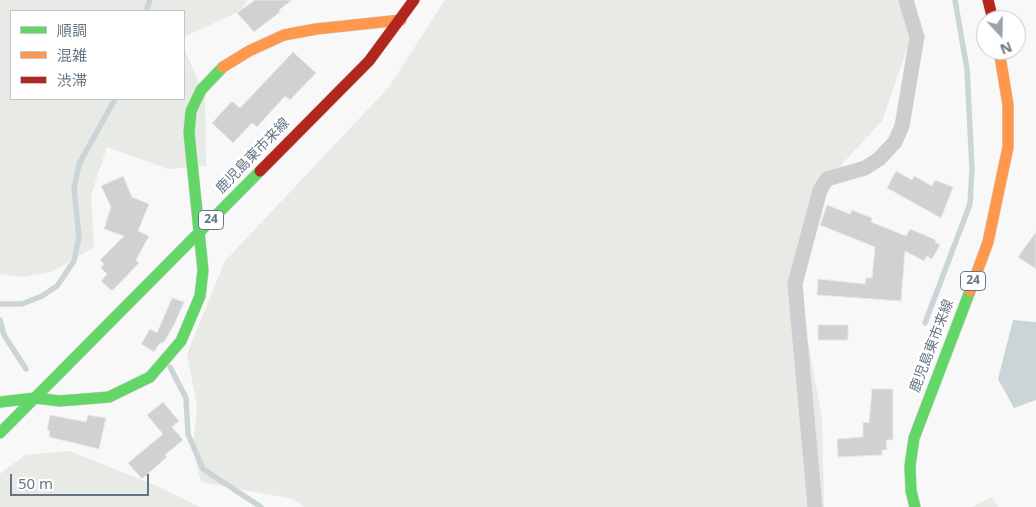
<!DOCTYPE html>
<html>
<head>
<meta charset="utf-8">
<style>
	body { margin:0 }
	#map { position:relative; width:1036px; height:507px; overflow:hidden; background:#f8f8f8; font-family:"Noto Sans","Noto Sans JP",sans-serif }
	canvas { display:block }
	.legend { position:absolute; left:10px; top:10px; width:175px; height:90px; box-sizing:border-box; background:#fff; border:1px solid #c1c8cd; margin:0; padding:6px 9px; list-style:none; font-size:15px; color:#647683 }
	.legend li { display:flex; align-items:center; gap:10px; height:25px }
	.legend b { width:25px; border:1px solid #c1c8cd }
	.north { position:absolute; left:976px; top:10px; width:50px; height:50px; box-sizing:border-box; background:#fff; border:1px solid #c1c8cd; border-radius:50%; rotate:159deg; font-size:14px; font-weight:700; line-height:20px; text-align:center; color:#647683 }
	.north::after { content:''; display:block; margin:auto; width:18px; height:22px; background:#98a4ac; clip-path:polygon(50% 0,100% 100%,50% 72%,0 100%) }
	.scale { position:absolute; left:10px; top:474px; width:139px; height:22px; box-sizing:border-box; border:2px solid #647683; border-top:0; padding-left:6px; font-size:15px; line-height:18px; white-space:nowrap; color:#647683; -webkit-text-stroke:4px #fff; paint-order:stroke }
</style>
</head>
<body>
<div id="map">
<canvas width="1036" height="507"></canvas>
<ul class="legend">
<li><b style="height:6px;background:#63d668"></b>順調</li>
<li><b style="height:6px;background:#ff974d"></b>混雑</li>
<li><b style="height:6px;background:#b3261e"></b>渋滞</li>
</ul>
<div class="north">N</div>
<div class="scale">50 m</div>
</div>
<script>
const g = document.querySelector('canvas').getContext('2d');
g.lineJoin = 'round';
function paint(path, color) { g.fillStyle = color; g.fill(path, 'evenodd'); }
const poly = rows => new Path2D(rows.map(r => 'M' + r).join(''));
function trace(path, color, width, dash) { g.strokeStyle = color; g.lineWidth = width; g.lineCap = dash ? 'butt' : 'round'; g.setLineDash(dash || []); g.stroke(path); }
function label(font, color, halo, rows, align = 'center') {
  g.font = font + ' "Noto Sans","Noto Sans JP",sans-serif'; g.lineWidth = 5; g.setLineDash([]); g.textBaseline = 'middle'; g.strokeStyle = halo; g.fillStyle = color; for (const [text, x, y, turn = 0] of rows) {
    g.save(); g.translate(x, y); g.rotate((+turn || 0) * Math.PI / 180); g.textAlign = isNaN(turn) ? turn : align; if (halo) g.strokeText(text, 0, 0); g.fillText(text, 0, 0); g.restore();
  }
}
const green = poly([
	[0,0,248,0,240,11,184,37,184,11,11,11,11,99,184,99,184,48,205,96,206,166,168,169,107,147,91,195,94,247,51,272,22,277,0,274],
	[445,0,912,0,908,46,882,121,843,163,800,246,803,313,822,419,824,507,305,507,293,499,201,482,193,450,197,406,187,354,225,261,389,87],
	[70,451,159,487,200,507,0,507,0,474,25,455],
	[992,497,998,507,972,507]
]);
const water = poly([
	[1013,320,1036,322,1036,400,1014,408,998,379]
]);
const stream = poly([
	[146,11,150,0],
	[0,304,22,304,42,296,57,286,74,261,79,237,74,189,79,164,115,99],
	[0,320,4,335,26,369],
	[925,323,970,204,972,169,967,69,955,0],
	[170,367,186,398,188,434,203,469,261,507]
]);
const building = poly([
	[255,0,292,0,279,10,280,12,254,32,237,13,255,0],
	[293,52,316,73,290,100,285,96,257,127,252,123,233,143,212,123,232,101,240,108,293,52],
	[896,171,912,180,914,176,932,186,935,180,953,187,941,218,887,188,896,171],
	[123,176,132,197,149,204,138,231,149,236,136,260,139,263,112,291,101,281,107,274,101,268,104,264,100,260,124,236,104,229,111,207,101,186,123,176],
	[827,205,850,214,852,210,872,218,871,222,906,236,910,229,936,240,935,242,940,245,932,259,927,256,924,261,905,251,901,301,817,295,818,279,865,284,866,278,872,278,875,247,820,225,827,205],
	[1036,232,1036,269,1018,257,1036,232],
	[172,298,184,302,175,323,164,342,160,343,154,352,141,344,150,329,157,333,172,298],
	[818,325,848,325,848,340,818,340,818,325],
	[872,389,893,389,893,440,886,440,887,450,882,450,882,455,838,457,837,439,863,437,863,422,869,423,872,389],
	[163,402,179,421,172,427,183,440,165,455,167,457,142,479,128,463,163,434,147,415,163,402],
	[50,415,86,422,88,415,106,418,99,449,49,437,50,431,47,430,50,415]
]);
const street = poly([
	[815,507,795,284,820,190,827,179,865,168,879,159,895,142,902,126,917,37,906,0]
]);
const fast = poly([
	[0,402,35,398,60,401,109,397,150,377,181,341,200,296,203,270,189,133,191,111,201,90,223,67],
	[0,433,260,171],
	[915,507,911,491,910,466,914,438,970,291]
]);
const slow = poly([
	[223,67,249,51,284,35,316,29,401,20],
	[970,291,988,242,1008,147,1008,105,999,50]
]);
const jam = poly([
	[988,0,993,20],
	[260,171,369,61,414,0]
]);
const shields = [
	[211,220,25],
	[973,281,25]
];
const shieldNames = [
	["24",211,220],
	["24",973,281]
];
const streetNames = [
	["鹿児島東市来線",253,156,-46],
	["鹿児島東市来線",932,346,-69]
];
paint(green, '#e7eae5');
paint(water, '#cbd5d7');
trace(stream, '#cbd5d7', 5.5);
paint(building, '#cfd1d3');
trace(building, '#e8e8e8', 1);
trace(fast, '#d5d6d7', 12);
trace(slow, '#d5d6d7', 12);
trace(jam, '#d5d6d7', 12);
trace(street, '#cdcecf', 15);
trace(fast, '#63d668', 11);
trace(slow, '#ff974d', 11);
trace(jam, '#b3261e', 11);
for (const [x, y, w] of shields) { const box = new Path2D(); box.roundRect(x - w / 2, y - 9.5, w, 19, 4); g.fillStyle = '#fff'; g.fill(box); trace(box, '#647683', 1); }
label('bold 12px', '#647683', null, shieldNames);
label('14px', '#647683', '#fff', streetNames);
</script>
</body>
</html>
